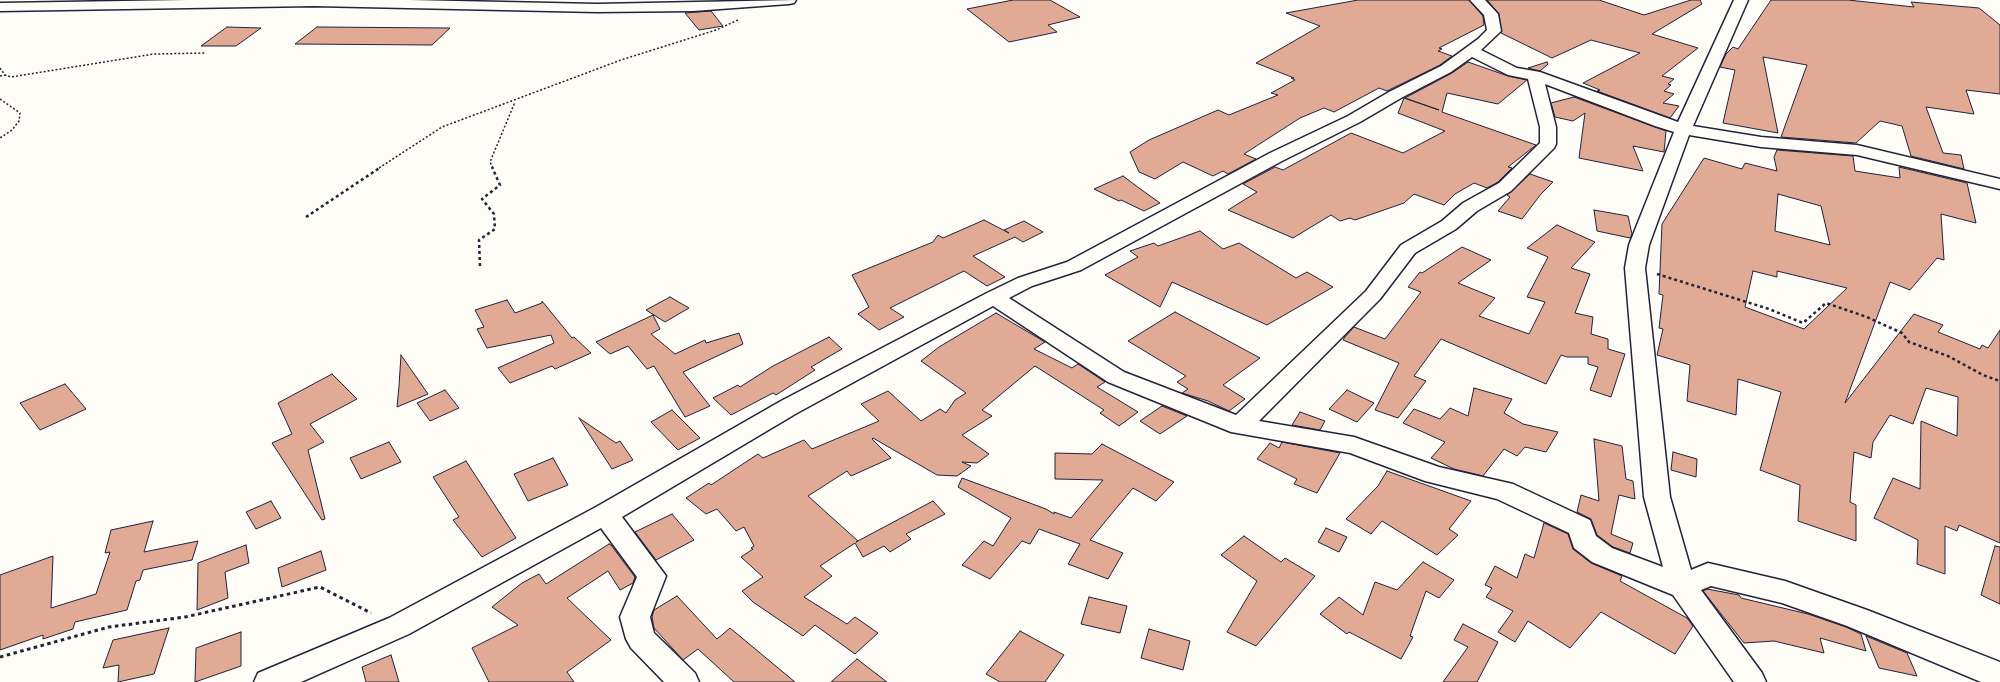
<!DOCTYPE html>
<html>
<head>
<meta charset="utf-8">
<style>
	body { margin:0 }
	canvas { display:block; background:#fdfcf7 }
</style>
</head>
<body>
<canvas width="2000" height="682"></canvas>
<script>
const g = document.querySelector('canvas').getContext('2d');
g.lineJoin = 'round';
function paint(path, color) { g.fillStyle = color; g.fill(path, 'evenodd'); }
const poly = rows => new Path2D(rows.map(r => 'M' + r).join(''));
function trace(path, color, width, dash) { g.strokeStyle = color; g.lineWidth = width; g.lineCap = dash ? 'butt' : 'round'; g.setLineDash(dash || []); g.stroke(path); }
const building = poly([
	[1013,0,1050,0,1080,17,1048,25,1057,32,1009,42,967,9,1013,0],
	[1358,0,1469,0,1483,16,1484,25,1439,48,1442,49,1438,51,1452,56,1440,65,1387,91,1379,88,1334,112,1324,108,1300,118,1244,154,1256,159,1228,174,1223,171,1213,176,1183,162,1155,179,1139,172,1130,152,1149,140,1218,110,1229,115,1278,95,1271,93,1295,80,1291,78,1294,78,1256,63,1320,26,1286,13,1358,0],
	[1487,0,1599,0,1644,15,1691,0,1700,0,1702,4,1652,34,1698,48,1662,76,1674,79,1668,84,1671,85,1664,91,1674,94,1663,103,1679,106,1670,118,1597,91,1600,90,1583,83,1640,53,1591,40,1552,58,1501,33,1499,14,1487,0],
	[1771,0,1848,0,1914,7,1911,2,1979,8,2000,25,2000,94,1966,90,1974,114,1926,107,1943,153,1961,155,1964,169,1911,156,1902,126,1880,121,1856,143,1781,137,1807,65,1763,57,1778,133,1723,123,1735,70,1720,67,1726,54,1733,47,1738,49,1771,0],
	[711,11,723,26,699,30,685,13,711,11],
	[227,27,261,28,236,46,201,46,227,27],
	[317,27,450,28,432,45,295,44,317,27],
	[1468,62,1508,76,1527,80,1498,104,1447,93,1442,112,1536,145,1508,167,1512,168,1498,182,1487,188,1474,183,1455,194,1444,205,1414,194,1404,203,1355,220,1350,218,1340,221,1331,215,1293,238,1228,210,1257,192,1243,184,1275,167,1283,170,1351,133,1403,153,1445,131,1398,113,1404,98,1439,110,1405,98,1452,73,1468,62],
	[1547,62,1548,64,1540,71,1528,68,1547,62],
	[1574,97,1666,131,1664,152,1633,146,1643,171,1579,158,1585,113,1573,121,1555,117,1551,103,1574,97],
	[1777,150,1853,156,1855,171,1900,178,1899,167,1967,183,1976,223,1941,214,1944,260,1937,258,1910,290,1890,282,1845,403,1914,314,1943,325,1938,332,1980,349,1982,345,1988,348,2000,330,2000,543,1959,525,1957,531,1945,526,1945,574,1917,564,1918,540,1874,518,1893,478,1920,489,1921,421,1957,436,1958,397,1926,388,1913,424,1890,415,1873,442,1871,458,1854,452,1850,502,1856,505,1856,541,1798,521,1800,485,1760,470,1781,392,1738,379,1736,415,1687,401,1690,365,1657,355,1663,329,1659,328,1663,295,1659,294,1662,224,1704,158,1742,169,1745,163,1777,171,1774,157,1777,150],
	[1778,194,1821,206,1830,245,1775,231,1778,194],
	[1753,271,1777,277,1777,271,1847,288,1804,329,1745,307,1753,271],
	[1530,174,1553,182,1541,194,1522,219,1498,211,1510,197,1507,195,1530,174],
	[1123,176,1139,188,1160,203,1144,211,1121,200,1119,201,1094,189,1123,176],
	[1594,210,1628,216,1632,234,1630,238,1597,231,1594,210],
	[984,220,1009,233,1004,230,1024,221,1043,232,1023,242,1015,237,973,256,1005,277,987,286,964,271,890,308,904,317,879,330,858,314,869,307,852,275,933,242,938,235,943,238,984,220],
	[1557,225,1595,242,1571,268,1590,274,1575,313,1593,317,1591,334,1608,339,1608,349,1625,354,1611,397,1590,390,1598,367,1588,364,1588,357,1567,357,1561,355,1546,384,1441,339,1414,376,1426,381,1398,418,1375,410,1399,363,1343,340,1345,337,1354,327,1385,339,1421,292,1408,287,1420,272,1422,273,1462,247,1491,260,1458,283,1495,298,1479,316,1529,334,1545,302,1527,297,1548,257,1527,248,1557,225],
	[1200,231,1223,249,1239,243,1296,278,1307,272,1333,287,1267,325,1172,282,1160,307,1105,275,1138,257,1130,251,1154,243,1158,246,1200,231],
	[670,297,689,308,665,322,646,310,670,297],
	[507,300,515,313,542,303,542,301,572,338,574,337,591,353,555,369,552,366,510,383,498,368,554,343,551,335,487,348,477,329,484,327,475,310,507,300],
	[1175,312,1260,358,1223,385,1245,399,1229,411,1208,401,1182,393,1188,389,1177,382,1186,376,1128,341,1175,312],
	[996,313,1045,342,1034,349,1072,368,1078,364,1105,382,1097,387,1138,412,1119,426,1100,413,1104,410,1035,366,982,410,992,416,962,435,989,454,977,463,962,462,971,466,957,476,937,475,873,438,872,439,891,458,851,476,847,471,808,496,858,541,856,542,933,501,945,514,906,534,911,539,890,552,884,546,863,557,855,543,820,566,832,576,804,597,847,624,855,617,878,633,855,654,815,625,803,636,753,602,742,591,763,577,741,557,753,549,751,548,754,546,744,527,736,531,717,509,706,514,686,498,709,483,711,485,758,454,763,458,804,440,812,449,879,421,861,404,888,391,921,421,940,409,946,413,955,400,966,393,921,361,939,347,996,313],
	[653,315,660,329,651,334,675,354,705,340,706,343,739,333,743,344,683,372,710,406,685,417,654,366,647,369,628,346,610,354,596,342,653,315],
	[829,337,842,349,811,367,815,370,776,395,773,393,731,415,713,398,738,385,740,387,773,366,829,337],
	[401,355,428,394,397,407,399,386,401,355],
	[332,374,357,399,310,424,324,442,308,450,325,519,322,520,272,443,292,434,278,403,332,374],
	[65,384,86,409,40,430,20,403,65,384],
	[1474,388,1512,399,1504,413,1523,424,1558,432,1546,452,1525,447,1517,456,1504,449,1483,476,1454,469,1431,458,1445,442,1403,423,1414,409,1440,419,1450,408,1468,416,1474,388],
	[445,390,459,408,430,421,417,403,445,390],
	[1347,390,1374,403,1357,422,1329,409,1347,390],
	[1162,406,1187,416,1160,434,1140,421,1162,406],
	[672,410,700,438,678,450,651,422,672,410],
	[1300,412,1325,421,1320,430,1292,425,1300,412],
	[579,418,616,443,620,441,633,460,612,469,579,418],
	[1594,439,1622,446,1626,479,1633,481,1635,499,1619,495,1611,534,1633,543,1630,553,1613,547,1597,535,1591,519,1577,512,1581,495,1599,501,1594,439],
	[389,442,401,462,361,479,350,458,389,442],
	[1282,442,1340,453,1317,493,1294,484,1297,479,1257,459,1270,443,1279,448,1282,442],
	[1102,444,1174,482,1156,501,1133,488,1090,540,1123,553,1108,579,1068,564,1080,544,1039,529,1030,544,1022,541,990,579,962,565,984,541,993,546,1011,518,958,487,962,478,1046,509,1054,514,1054,512,1071,518,1103,480,1055,479,1055,453,1092,454,1102,444],
	[1673,452,1697,459,1696,477,1671,470,1673,452],
	[553,458,568,485,528,501,514,474,553,458],
	[466,461,516,538,482,557,453,520,459,517,433,477,466,461],
	[1387,471,1471,501,1449,529,1458,535,1437,555,1382,521,1371,534,1346,519,1378,486,1387,471],
	[271,501,281,518,256,529,246,512,271,501],
	[672,514,694,540,656,560,635,532,672,514],
	[153,521,144,552,198,541,192,560,143,570,140,580,136,581,127,610,75,622,73,629,43,639,43,635,0,650,0,575,53,556,51,608,96,594,110,552,105,553,111,530,153,521],
	[1544,523,1568,534,1573,549,1591,563,1622,576,1620,581,1687,618,1693,626,1675,654,1601,612,1570,648,1528,621,1515,642,1498,632,1513,611,1486,597,1492,588,1485,585,1495,566,1517,578,1525,554,1534,558,1544,523],
	[1326,528,1347,537,1339,552,1318,542,1326,528],
	[1244,536,1281,562,1285,558,1315,576,1256,646,1227,632,1257,581,1221,555,1244,536],
	[609,544,611,545,635,577,633,583,620,590,608,571,567,598,611,640,567,672,574,682,489,682,472,648,518,625,492,607,522,583,539,574,546,584,609,544],
	[246,545,249,563,225,572,228,598,197,610,198,563,246,545],
	[1995,546,2000,547,2000,604,1981,595,1995,546],
	[321,551,326,570,282,587,278,568,321,551],
	[1423,562,1454,580,1439,598,1426,591,1410,636,1413,637,1401,659,1349,632,1347,634,1320,614,1339,597,1363,615,1375,582,1397,590,1423,562],
	[1707,589,1739,595,1741,598,1808,614,1846,627,1861,634,1866,651,1820,638,1824,653,1774,641,1744,643,1703,591,1707,589],
	[677,596,717,639,730,628,795,682,734,682,698,649,683,660,654,628,652,617,654,610,677,596],
	[1089,597,1127,606,1120,633,1081,624,1089,597],
	[1463,624,1498,642,1477,682,1443,682,1468,647,1454,640,1463,624],
	[169,628,154,674,118,682,119,665,103,668,113,640,169,628],
	[1149,629,1190,641,1183,670,1141,658,1149,629],
	[1020,631,1064,655,1045,682,1000,682,986,674,1020,631],
	[241,632,241,666,195,682,196,648,241,632],
	[1866,636,1907,653,1917,676,1879,668,1866,636],
	[391,655,399,682,366,682,362,667,391,655],
	[857,659,887,682,831,682,857,659]
]);
const pathFar2 = poly([
	[0,68,5,75,11,77,154,54,205,53],
	[0,76,5,75],
	[0,99,20,113,19,121,12,130,0,138],
	[379,168,442,127,621,60,716,30,738,20],
	[493,168,490,162,515,102]
]);
const pathFar1 = poly([
	[306,217,381,167],
	[480,266,479,240,495,229,494,214,482,199,500,185,492,167],
	[1657,274,1769,309,1803,323,1826,303,1867,317,1902,333,1909,342,1948,356,1983,375,2000,381]
]);
const path = poly([
	[0,657,109,627,185,617,320,587,371,613]
]);
const minor = poly([
	[186,0,410,0,597,4,796,0,794,3,789,4,693,11,597,12,314,6,0,11,0,3,186,0],
	[1470,0,1485,0,1498,14,1501,31,1481,50,1517,68,1540,72,1678,122,1734,0,1748,0,1693,126,1761,137,1857,145,2000,179,2000,189,1857,155,1761,147,1689,135,1649,245,1645,268,1670,497,1691,570,1708,563,1785,581,1867,610,2000,662,2000,682,1981,682,1847,626,1782,603,1711,586,1701,590,1762,673,1766,682,1734,682,1673,595,1592,562,1574,548,1569,533,1497,499,1425,481,1350,453,1231,432,1108,382,993,306,797,413,622,517,666,576,650,617,654,633,695,673,699,682,664,682,631,648,626,639,620,617,637,577,601,528,409,634,301,682,254,682,258,673,389,618,596,507,781,401,987,293,1018,278,1067,262,1270,153,1348,116,1389,92,1441,66,1478,39,1487,30,1484,15,1470,0],
	[1472,57,1508,75,1528,79,1540,127,1540,143,1499,183,1463,203,1442,221,1401,245,1366,291,1236,415,1124,372,1009,298,1032,286,1081,270,1282,161,1360,122,1401,98,1451,72,1472,57],
	[1545,84,1655,126,1674,132,1629,245,1625,268,1644,497,1663,567,1612,548,1596,536,1590,520,1513,484,1439,467,1354,437,1259,421,1380,299,1415,253,1456,229,1477,211,1511,191,1554,148,1556,144,1556,127,1545,84]
]);
paint(building, '#e0aa95');
trace(building, '#22223b', 1);
trace(minor, '#22223b', 3);
trace(pathFar2, '#22223b', 1.5, [2, 2]);
trace(pathFar1, '#22223b', 2.5, [3, 3]);
trace(path, '#22223b', 3, [3.5, 3.5]);
paint(minor, '#fdfcf7');
</script>
</body>
</html>
